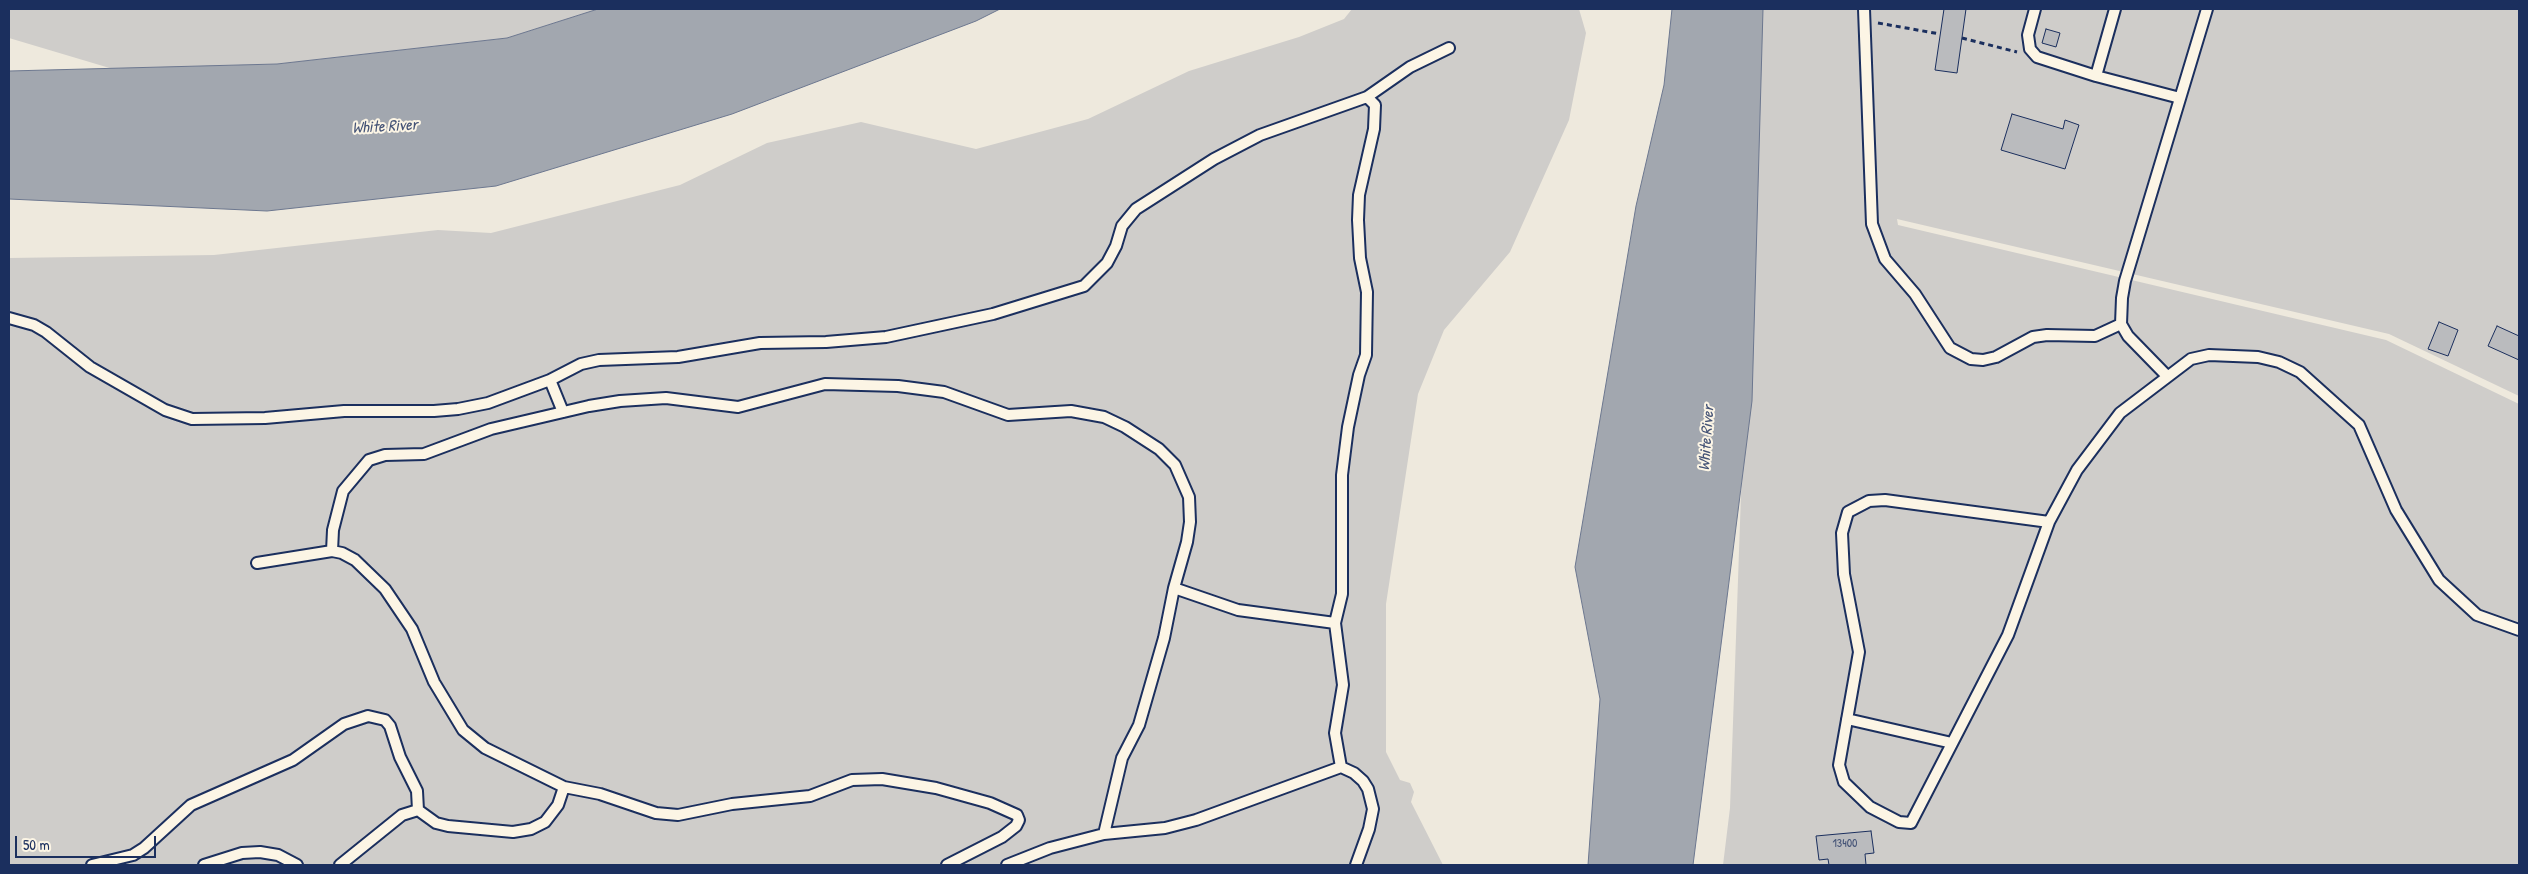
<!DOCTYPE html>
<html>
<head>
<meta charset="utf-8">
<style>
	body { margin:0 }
	#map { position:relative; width:2528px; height:874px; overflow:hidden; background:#eee9dd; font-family:"Patrick Hand",sans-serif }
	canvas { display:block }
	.frame { position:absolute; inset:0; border:10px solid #1b2f5e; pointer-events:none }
	.scale { position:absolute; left:15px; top:836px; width:141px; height:22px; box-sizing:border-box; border:2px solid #1b2f5e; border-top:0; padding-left:6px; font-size:15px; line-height:18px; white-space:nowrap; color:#1b2f5e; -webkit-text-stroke:4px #fcf5e5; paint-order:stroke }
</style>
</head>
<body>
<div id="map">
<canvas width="2528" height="874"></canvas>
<div class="frame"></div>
<div class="scale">50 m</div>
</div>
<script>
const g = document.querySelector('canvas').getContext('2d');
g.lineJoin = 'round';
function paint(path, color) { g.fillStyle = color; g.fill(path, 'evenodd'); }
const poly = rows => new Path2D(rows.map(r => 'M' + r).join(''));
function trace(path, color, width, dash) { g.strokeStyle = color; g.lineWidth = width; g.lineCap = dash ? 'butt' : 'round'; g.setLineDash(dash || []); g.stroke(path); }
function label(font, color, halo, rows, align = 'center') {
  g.font = font + ' "Patrick Hand",sans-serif'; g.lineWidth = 4; g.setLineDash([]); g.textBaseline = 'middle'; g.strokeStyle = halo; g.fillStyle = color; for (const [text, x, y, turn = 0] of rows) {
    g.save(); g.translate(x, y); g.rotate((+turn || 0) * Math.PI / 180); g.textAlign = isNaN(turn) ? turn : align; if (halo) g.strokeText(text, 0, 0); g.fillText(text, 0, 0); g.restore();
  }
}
const green = poly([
	[9,9,598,9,507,38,277,64,113,69,9,38],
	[1352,9,1579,9,1586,33,1569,120,1510,252,1444,330,1418,394,1386,604,1386,752,1400,780,1410,783,1414,792,1411,802,1443,865,9,865,9,258,214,255,438,230,491,233,680,185,767,143,861,122,976,149,1088,119,1189,71,1299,37,1344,19],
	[1758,9,2519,9,2519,396,2389,334,1897,219,1898,225,2386,340,2519,404,2519,865,1723,865,1730,808]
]);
const water = poly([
	[598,9,1000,9,976,21,732,114,496,186,267,211,9,199,9,71,277,64,507,38,598,9],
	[1672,9,1763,9,1752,401,1693,865,1588,865,1600,699,1575,567,1636,206,1664,85,1672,9]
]);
const building = poly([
	[1944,9,1966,9,1957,73,1935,70,1944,9],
	[2046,29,2060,33,2056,47,2042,43,2046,29],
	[2012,114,2063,129,2065,120,2079,125,2065,169,2001,150,2012,114],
	[2439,322,2458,330,2448,356,2428,349,2439,322],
	[2497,326,2519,336,2519,360,2488,346,2497,326],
	[1871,831,1874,853,1865,854,1866,865,1829,865,1828,859,1819,860,1816,836,1871,831]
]);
const path = poly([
	[1878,23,1940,34],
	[1962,38,2017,52]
]);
const lane = poly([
	[1864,9,1872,224,1885,259,1915,294,1950,348,1971,359,1983,360,1996,357,2033,337,2047,335,2095,336,2121,324],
	[2035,9,2028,35,2030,49,2037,57,2096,76,2180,98],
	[2096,76,2115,9],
	[9,318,34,325,46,332,90,367,165,410,192,419,265,418,344,411,434,411,458,409,488,403,550,380,563,412],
	[2167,376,2128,336,2121,324,2122,298,2125,281,2207,9],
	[550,380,581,364,599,360,678,357,760,343,826,342,886,337,993,314,1084,286,1107,263,1116,246,1122,226,1136,209,1214,159,1260,135,1367,97,1410,67,1449,48],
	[2049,522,1885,500,1869,501,1848,512,1842,533,1844,574,1859,652,1839,765,1844,782,1870,807,1899,822,1911,823,2008,635,2049,522,2077,470,2120,413,2191,359,2209,355,2258,357,2279,362,2300,372,2359,425,2396,510,2439,580,2477,615,2519,630],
	[332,551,333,530,343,491,369,460,385,455,424,454,491,429,589,406,620,401,666,398,738,407,825,384,898,386,944,392,1008,415,1071,411,1104,417,1125,427,1159,449,1175,465,1189,497,1190,522,1187,542,1174,588,1164,638,1139,725,1122,758,1104,834,1050,848,1007,865],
	[257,563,332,551,342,553,355,560,385,589,412,629,434,682,463,730,485,748,564,787],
	[1174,588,1238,610,1335,623,1342,594,1342,475,1348,427,1359,375,1366,355,1367,292,1360,258,1358,220,1359,195,1374,129,1375,105,1367,97],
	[1335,623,1343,685,1335,733,1341,767,1354,773,1363,781,1368,789,1373,809,1369,829,1356,865],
	[1847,719,1952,743],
	[1104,834,1165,828,1196,820,1341,767],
	[92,865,133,855,144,848,191,805,293,760,344,724,368,716,385,720,390,726,400,757,417,791,418,810],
	[204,865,242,853,260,852,278,855,297,865],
	[340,865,402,815,418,810,436,823,448,826,513,832,531,829,545,822,558,805,564,787,600,794,656,813,678,815,732,804,810,796,852,780,882,779,936,788,990,803,1017,815,1019,820,1016,826,1002,837,947,865]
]);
const numberNames = [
	["13400",1845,844]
];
const waterNames = [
	["White River",385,127,-3],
	["White River",1707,438,-86]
];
paint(green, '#cfcdca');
paint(water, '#a2a7af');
trace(water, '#6c778f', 1);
paint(building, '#babbbe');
trace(building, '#1b2f5e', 1);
trace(lane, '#1b2f5e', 14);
trace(path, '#1b2f5e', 3, [5, 4]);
trace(lane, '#fcf5e5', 10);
label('12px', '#435276', null, numberNames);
label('italic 16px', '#445376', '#fcf5e5', waterNames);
</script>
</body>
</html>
